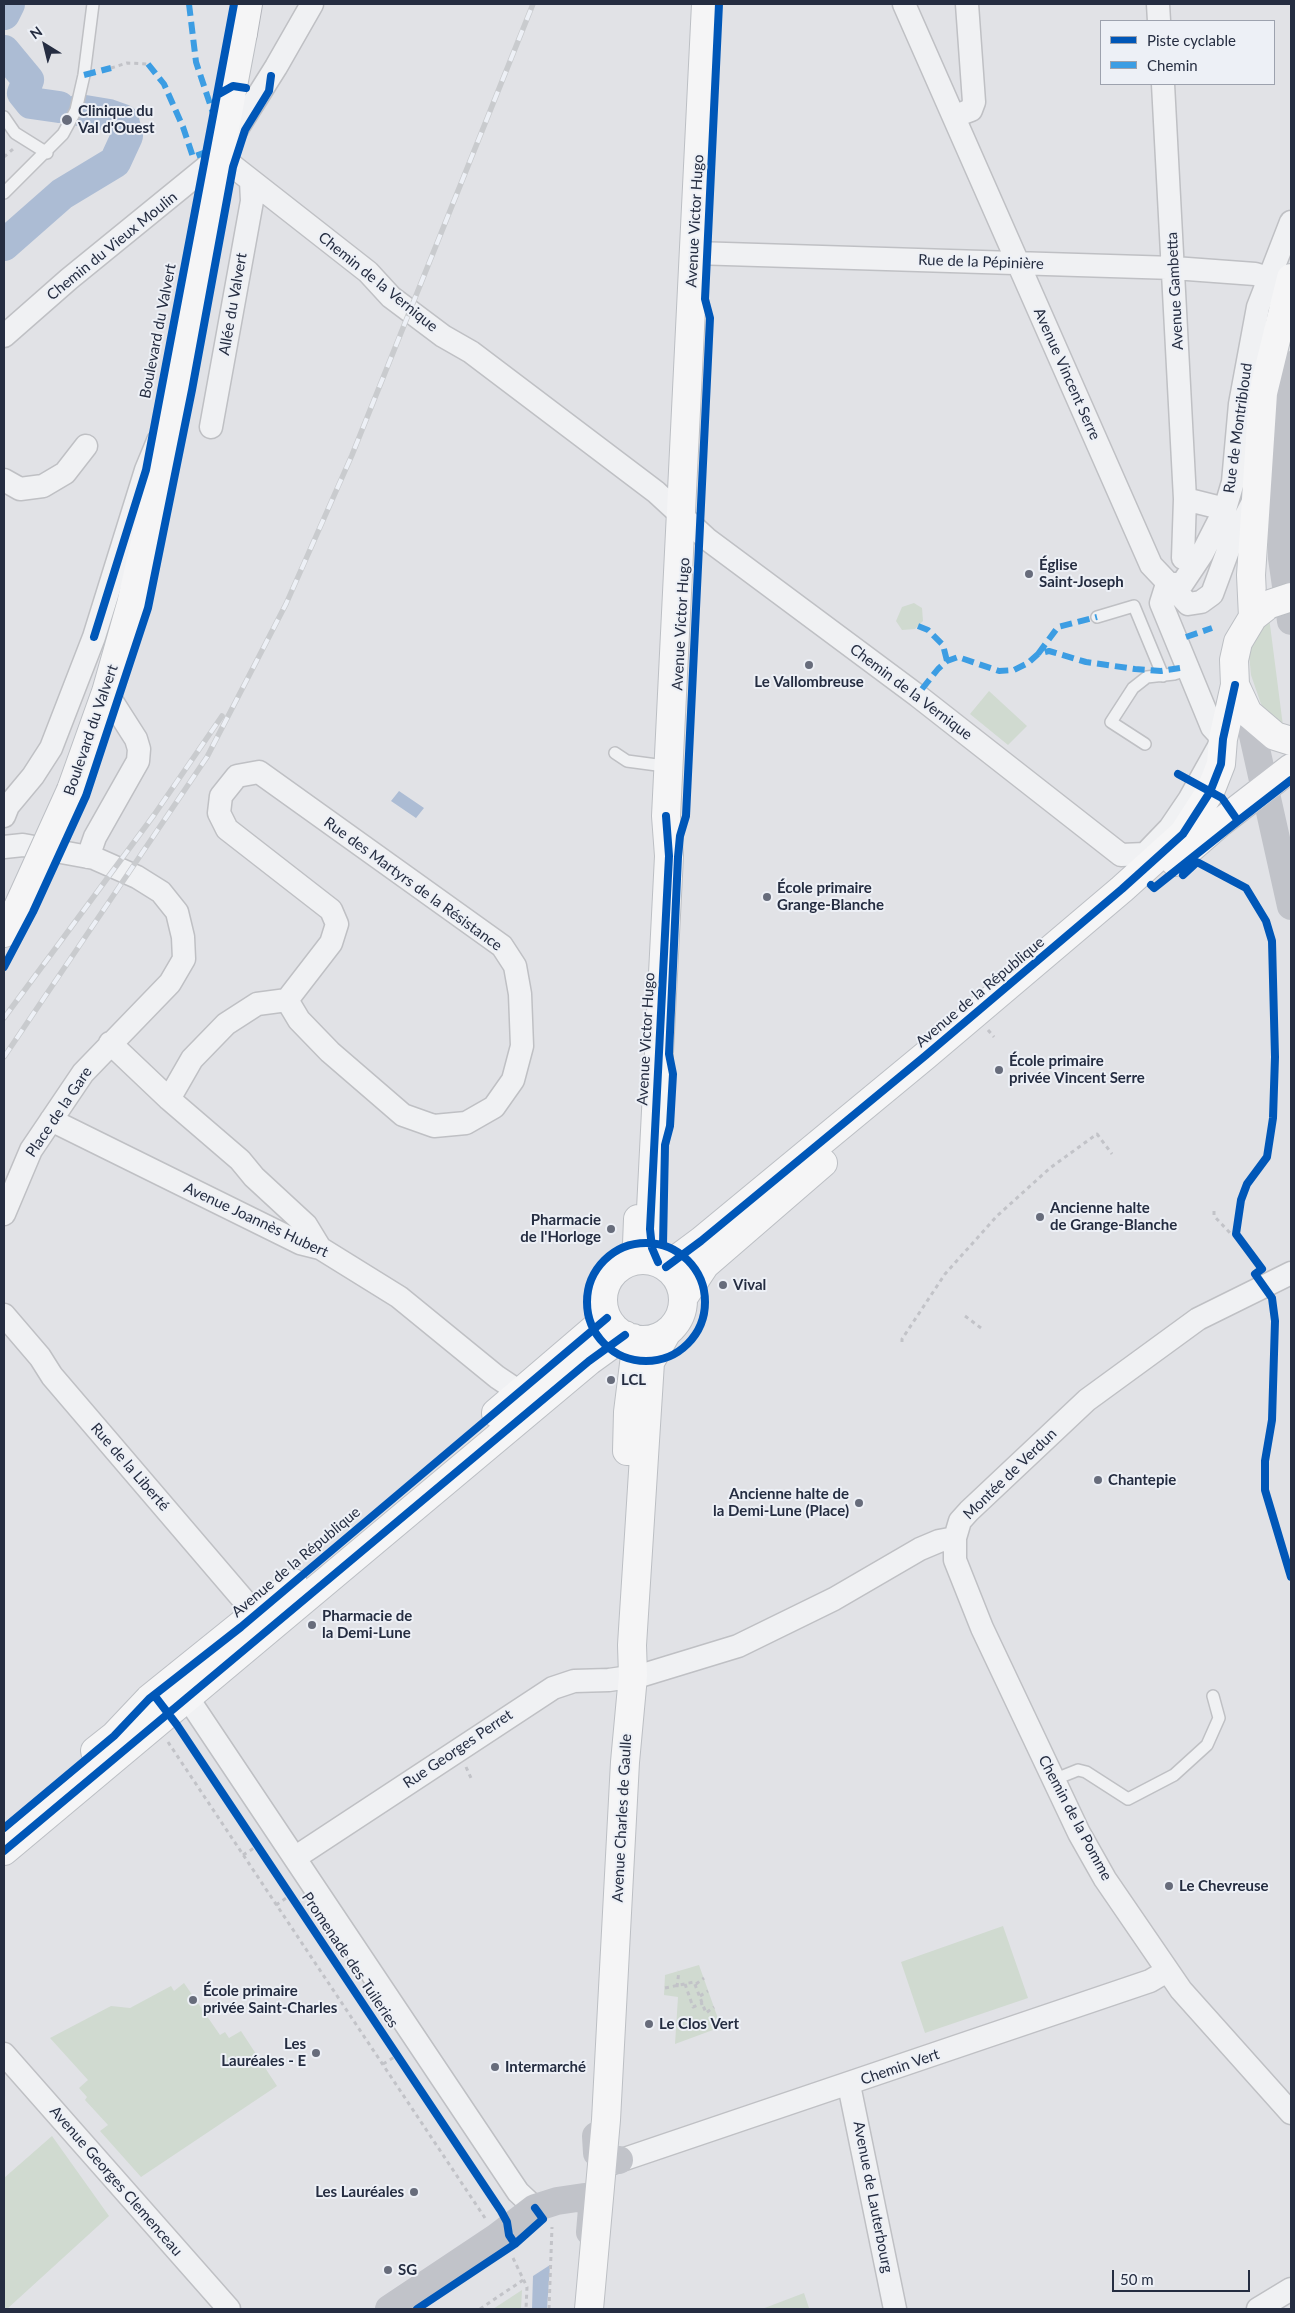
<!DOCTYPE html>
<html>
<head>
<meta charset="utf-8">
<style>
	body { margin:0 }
	#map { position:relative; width:1295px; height:2313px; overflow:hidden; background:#e1e2e6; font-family:Lato,sans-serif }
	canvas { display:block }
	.frame { position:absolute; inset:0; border:5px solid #252d41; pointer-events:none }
	.legend { position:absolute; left:1100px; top:20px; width:175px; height:65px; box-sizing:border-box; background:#edf0f6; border:1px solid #9da2ae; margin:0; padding:6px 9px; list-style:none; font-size:15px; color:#252d41 }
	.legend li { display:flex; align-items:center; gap:10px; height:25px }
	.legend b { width:25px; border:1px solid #9da2ae }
	.north { position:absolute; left:20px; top:20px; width:50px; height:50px; -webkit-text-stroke:4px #edf0f6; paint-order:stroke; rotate:324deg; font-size:14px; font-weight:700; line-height:20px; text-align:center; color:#252d41 }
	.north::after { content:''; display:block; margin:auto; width:18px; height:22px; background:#252d41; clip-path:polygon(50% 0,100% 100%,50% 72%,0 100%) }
	.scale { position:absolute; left:1112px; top:2270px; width:138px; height:22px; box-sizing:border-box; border:2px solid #252d41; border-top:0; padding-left:6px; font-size:15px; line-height:18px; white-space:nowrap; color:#252d41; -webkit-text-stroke:4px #edf0f6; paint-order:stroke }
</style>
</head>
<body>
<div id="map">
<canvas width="1295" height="2313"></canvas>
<div class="frame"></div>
<ul class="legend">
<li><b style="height:6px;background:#0057b8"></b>Piste cyclable</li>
<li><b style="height:6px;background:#3c9de3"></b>Chemin</li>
</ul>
<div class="north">N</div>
<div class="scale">50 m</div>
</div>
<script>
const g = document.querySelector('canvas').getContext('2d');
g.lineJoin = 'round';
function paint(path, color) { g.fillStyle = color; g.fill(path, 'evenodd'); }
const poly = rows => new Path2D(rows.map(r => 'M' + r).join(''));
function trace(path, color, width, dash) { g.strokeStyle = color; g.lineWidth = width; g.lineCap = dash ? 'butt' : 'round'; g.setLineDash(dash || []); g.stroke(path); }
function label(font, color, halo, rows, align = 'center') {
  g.font = font + ' Lato,sans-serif'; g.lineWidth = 4; g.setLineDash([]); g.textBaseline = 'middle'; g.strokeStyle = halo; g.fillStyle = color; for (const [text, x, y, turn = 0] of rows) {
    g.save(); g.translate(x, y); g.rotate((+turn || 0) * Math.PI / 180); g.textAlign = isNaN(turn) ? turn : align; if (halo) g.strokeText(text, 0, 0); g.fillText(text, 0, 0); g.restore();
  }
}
const green = poly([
	[914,603,922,608,923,621,915,629,902,630,896,621,902,607],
	[1269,617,1283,726,1267,714,1261,704,1251,675,1249,654,1251,644],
	[989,691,1027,726,1008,745,970,714],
	[1003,1926,1028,1998,925,2033,901,1962],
	[699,1965,721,2027,675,2044,678,1997,664,1995,665,1975],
	[184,1983,220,2035,225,2032,229,2038,241,2031,277,2086,141,2177,100,2131,108,2125,85,2100,87,2097,79,2088,88,2080,50,2038,111,2006,130,2008,171,1986,174,1991],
	[52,2136,109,2216,7,2309,4,2309,4,2178],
	[522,2290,521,2309,493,2309],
	[804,2293,809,2308,762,2309]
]);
const water = poly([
	[399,791,424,808,416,818,391,801],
	[550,2265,547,2309,532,2309,533,2276]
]);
const river = poly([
	[4,14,9,4],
	[4,51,28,80,23,93,31,103,59,107],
	[4,245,62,194,115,162,127,136,123,120,109,115,79,110]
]);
const path = poly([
	[111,68,127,63,148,64],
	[4,157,13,149],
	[1203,866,1246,888,1266,921,1272,941,1275,1057,1273,1118,1267,1157,1247,1184,1241,1200,1236,1234,1260,1266],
	[988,1030,994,1037],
	[1214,1211,1214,1216,1232,1235,1236,1234],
	[1273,1304,1275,1321,1272,1420,1265,1461,1265,1490,1291,1577],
	[965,1316,981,1328],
	[902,1342,902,1339,945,1274,997,1216,1050,1168,1097,1134,1112,1154],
	[168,1742,485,2218],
	[466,1767,471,1778],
	[243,1855,262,1843],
	[276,1905,295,1892],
	[685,1984,693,2007,703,2003],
	[696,1984,704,1978],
	[677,1987,679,1971],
	[665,1988,694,1982,706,2013,714,2007],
	[700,1996,708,1991],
	[383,2064,401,2053],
	[513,2258,527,2287,526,2309],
	[480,2309,523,2280],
	[549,2309,552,2227]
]);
const lane = poly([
	[4,117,15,133,47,153],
	[4,193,63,134,76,110,84,75,93,4],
	[1097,617,1134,606,1163,676],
	[1145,744,1111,722,1133,688,1147,677,1174,674,1190,669],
	[615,753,627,761,657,765],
	[1053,1780,1078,1770,1086,1772,1128,1799,1174,1775,1207,1745,1219,1718,1213,1696]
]);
const street = poly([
	[904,4,1151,565,1188,604,1201,602,1212,594,1229,548,1254,500],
	[1158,4,1159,21],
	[1163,84,1185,499,1183,558],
	[955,116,971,110,974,102,967,4],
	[220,156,368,272,391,297,443,336,471,352,656,492,707,539,918,696,1121,855,1145,854,1170,828,1189,800,1223,739,1212,727,1161,603,1167,584],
	[694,253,1174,268,1255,274,1268,278],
	[4,336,69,279,220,156,276,67,312,4],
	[211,427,252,201,251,181],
	[4,480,20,489,43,486,65,473,86,446],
	[1185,499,1225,509],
	[1167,584,1182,584,1202,554,1225,509,1233,482,1240,404,1258,307,1291,222],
	[4,816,8,806,33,776,51,748,94,637,146,470,158,441],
	[4,847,23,845,94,858,137,877,161,892,177,912,183,937,184,959,170,983,83,1073,31,1150,4,1214],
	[88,857,95,837,138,761,139,749,136,739,106,692],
	[110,1043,169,1099,240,1160,254,1177,306,1225,320,1248],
	[169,1099,192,1059,226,1024,257,1004,287,1000,299,1020,330,1052,403,1115,434,1126,466,1123,494,1107,513,1080,522,1046,520,994,515,966,502,946,259,772,237,776,221,796,219,813,227,829,331,910,337,924,331,943,287,1000],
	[51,1120,300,1243,320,1248,399,1297,497,1377,521,1393],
	[1291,1273,1198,1319,1087,1400,969,1511,960,1521,955,1538,955,1560,982,1628,1079,1833,1105,1879,1181,1990,1291,2113],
	[4,1315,40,1357,52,1376,265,1625],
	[179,1685,518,2192,535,2208],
	[296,1857,553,1688,574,1681,609,1680,643,1675,738,1646,834,1599,920,1549,939,1541,955,1538],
	[4,2054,229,2309],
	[849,2085,895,2309],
	[604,2166,1150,1981,1167,1971],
	[1258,2309,1291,2289]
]);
const secondary = poly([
	[1291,365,1287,383,1280,486,1282,558,1291,621],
	[1248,713,1291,906],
	[596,2136,597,2153,605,2159,619,2160],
	[389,2309,497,2237,535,2208,557,2201,584,2197,592,2209,590,2232]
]);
const primary = poly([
	[1267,606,1253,617,1238,642,1234,660,1235,685,1248,713,1275,736,1291,741],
	[1253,617,1251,575,1263,393,1291,278],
	[71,790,106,692,131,604,156,493,243,33],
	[1175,862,1221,822,1291,768],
	[4,933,18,907],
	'603 1300a40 40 0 1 1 80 0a40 40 0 1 1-80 0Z',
	[633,1261,637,1244,638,1219],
	[658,1262,652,1248,650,1229,669,856,666,816,706,4],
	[666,1267,701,1241,925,1056,1122,889,1183,834,1210,792,1221,764,1223,739,1235,685],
	[683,1298,705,1265,823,1163],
	[496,1413,607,1318],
	[627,1451,628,1412,635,1356,633,1338],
	[95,1751,114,1736,149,1699,293,1583],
	[4,1851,589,1361,625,1335],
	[589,2309,606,2120,625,1762,633,1676,632,1645,650,1362,667,1332]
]);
const highway = poly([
	[243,33,248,4]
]);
const rail = poly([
	[4,1018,154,815,222,716],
	[4,1057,207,757,286,604,352,455,533,4]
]);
const primaryBridge = poly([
	[1270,604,1291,597],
	[18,907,71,790]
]);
const quiet = poly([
	[189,4,196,62,213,113],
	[148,64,164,84,183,127,193,157,206,152],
	[84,75,111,68],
	[918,626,928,630,943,645,947,661],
	[1186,637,1212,628],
	[1038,654,1058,627,1097,617],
	[922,689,938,669,947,661,958,657,999,671,1014,670,1028,663,1038,654,1049,651,1086,662,1135,669,1161,671,1180,668]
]);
const cycleway = poly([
	[217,95,234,4],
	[94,637,146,470,217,95,233,86,246,88],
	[1178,774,1222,798,1238,821,1291,780],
	[1183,875,1197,862,1246,888,1266,921,1272,941,1275,1057,1273,1118,1267,1157,1247,1184,1241,1200,1236,1234,1262,1269,1255,1274,1272,1298,1275,1321,1272,1420,1265,1461,1265,1490,1291,1577],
	[1151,885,1154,888,1238,821],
	[4,967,33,912,86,796,148,608,192,390,233,167,245,130,269,91,271,76],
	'587 1302a59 59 0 1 1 118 0a59 59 0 1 1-118 0Z',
	[663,1245,665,1145,670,1126,673,1074,669,1054,678,857,680,836,686,816,710,318,705,299,719,4],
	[658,1262,652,1248,650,1229,669,856,666,816],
	[666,1267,701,1241,925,1056,1122,889,1183,834,1210,792,1221,764,1223,739,1235,685],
	[154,1695,177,1725,501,2211,507,2222,509,2235,515,2244],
	[4,1828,114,1736,149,1699,241,1627,607,1318],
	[4,1851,589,1361,625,1335],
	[417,2309,515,2244,543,2219,535,2208]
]);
const markers = [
	[67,120,6,"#676c7b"],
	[1029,574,5,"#676c7b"],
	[809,665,5,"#676c7b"],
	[767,897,5,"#676c7b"],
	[999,1070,5,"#676c7b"],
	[1040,1217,5,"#676c7b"],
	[611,1229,5,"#676c7b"],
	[723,1285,5,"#676c7b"],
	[611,1380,5,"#676c7b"],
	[1098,1480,5,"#676c7b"],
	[859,1503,5,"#676c7b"],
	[312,1625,5,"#676c7b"],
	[1169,1886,5,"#676c7b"],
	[193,2000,5,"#676c7b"],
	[649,2024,5,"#676c7b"],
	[316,2053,5,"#676c7b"],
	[495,2067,5,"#676c7b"],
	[414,2192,5,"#676c7b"],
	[388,2270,5,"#676c7b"]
];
const poiNames = [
	["Clinique du",78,111],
	["Val d'Ouest",78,128],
	["Église",1039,565],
	["Saint-Joseph",1039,582],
	["Le Vallombreuse",809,682,"center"],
	["École primaire",777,888],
	["Grange-Blanche",777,905],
	["École primaire",1009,1061],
	["privée Vincent Serre",1009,1078],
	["Ancienne halte",1050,1208],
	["de Grange-Blanche",1050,1225],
	["Pharmacie",601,1220,"right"],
	["de l'Horloge",601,1237,"right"],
	["Vival",733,1285],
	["LCL",621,1380],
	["Chantepie",1108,1480],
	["Ancienne halte de",849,1494,"right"],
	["la Demi-Lune (Place)",849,1511,"right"],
	["Pharmacie de",322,1616],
	["la Demi-Lune",322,1633],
	["Le Chevreuse",1179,1886],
	["École primaire",203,1991],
	["privée Saint-Charles",203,2008],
	["Le Clos Vert",659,2024],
	["Les",306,2044,"right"],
	["Lauréales - E",306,2061,"right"],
	["Intermarché",505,2067],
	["Les Lauréales",404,2192,"right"],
	["SG",398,2270]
];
const streetNames = [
	["Avenue Victor Hugo",695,221,-87],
	["Chemin du Vieux Moulin",112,246,-39],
	["Rue de la Pépinière",981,262,2],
	["Chemin de la Vernique",378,282,39],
	["Avenue Gambetta",1175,291,-93],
	["Allée du Valvert",233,304,-80],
	["Boulevard du Valvert",158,331,-79],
	["Avenue Vincent Serre",1067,374,66],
	["Rue de Montribloud",1238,428,-82],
	["Avenue Victor Hugo",681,624,-87],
	["Chemin de la Vernique",911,692,37],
	["Boulevard du Valvert",91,730,-71],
	["Rue des Martyrs de la Résistance",413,884,36],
	["Avenue de la République",980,992,-40],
	["Avenue Victor Hugo",646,1039,-87],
	["Place de la Gare",59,1112,-56],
	["Avenue Joannès Hubert",256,1220,25],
	["Rue de la Liberté",130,1467,49],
	["Montée de Verdun",1010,1474,-44],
	["Avenue de la République",296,1562,-40],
	["Rue Georges Perret",458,1749,-34],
	["Avenue Charles de Gaulle",622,1818,-87],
	["Chemin de la Pomme",1075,1818,62],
	["Promenade des Tuileries",350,1960,56],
	["Chemin Vert",900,2067,-19],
	["Avenue Georges Clemenceau",116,2181,49],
	["Avenue de Lauterbourg",873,2197,79]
];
paint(green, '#d0dad0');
paint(water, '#acbcd4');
trace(river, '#acbcd4', 32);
trace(lane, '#bfc0c4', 14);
trace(street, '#bfc0c4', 25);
trace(primary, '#bcbfc4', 30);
trace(highway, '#b3b5bb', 30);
trace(path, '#c2c3c8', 3, [4, 4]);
trace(lane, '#f0f1f3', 11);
trace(street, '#f0f1f3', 22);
trace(secondary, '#c1c3c9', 28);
trace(primary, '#f5f5f6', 28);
trace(highway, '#f5f5f6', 28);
trace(rail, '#c9cbce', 5.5);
trace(rail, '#edf0f6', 4, [11]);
trace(primaryBridge, '#bcbfc4', 30, []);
trace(primaryBridge, '#f5f5f6', 28);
trace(quiet, '#3c9de3', 6, [12, 6]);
trace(cycleway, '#0057b8', 8);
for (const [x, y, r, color] of markers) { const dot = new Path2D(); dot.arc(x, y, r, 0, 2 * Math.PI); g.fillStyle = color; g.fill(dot); trace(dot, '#edf0f6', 2); }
label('bold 15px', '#252d41', '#edf0f6', poiNames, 'left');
label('15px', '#252d41', '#edf0f6', streetNames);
</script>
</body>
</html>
